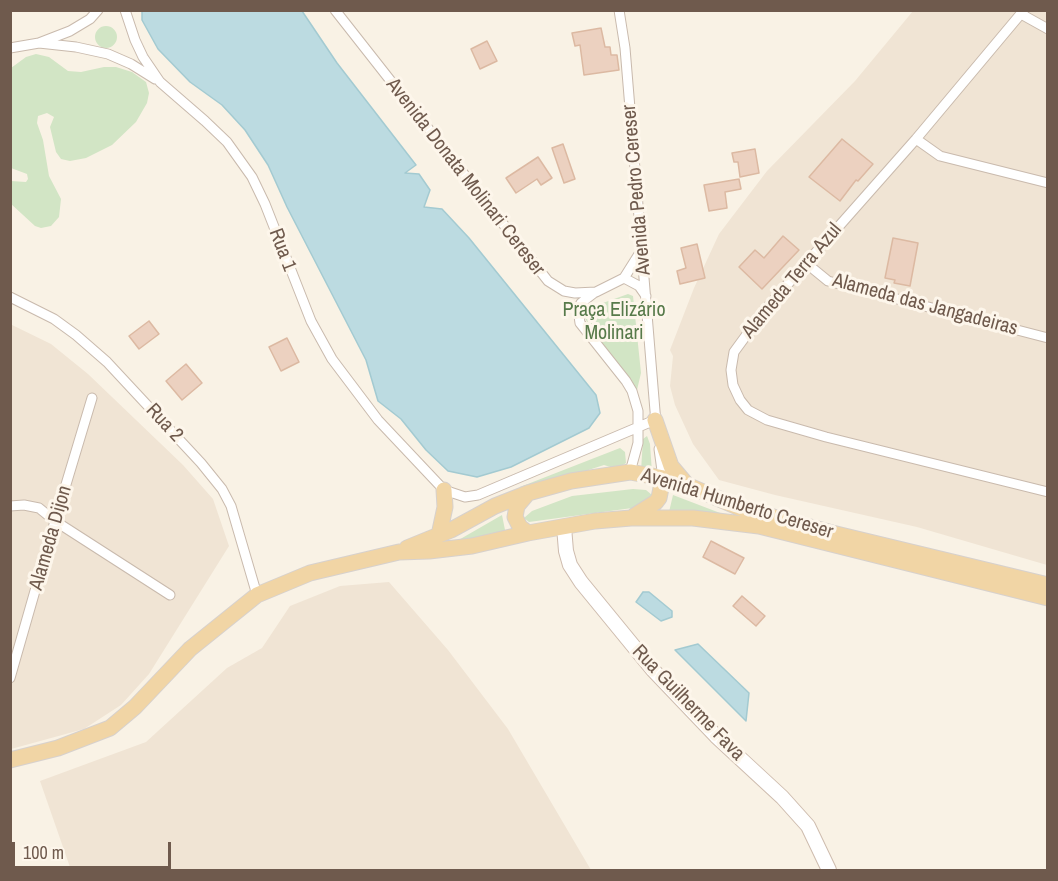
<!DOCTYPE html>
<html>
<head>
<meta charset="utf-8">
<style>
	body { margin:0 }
	#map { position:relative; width:1058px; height:881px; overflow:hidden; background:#f9f2e5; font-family:"Archivo Narrow",sans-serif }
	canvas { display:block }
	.frame { position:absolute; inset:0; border:12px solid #6f5a4d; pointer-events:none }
	.scale { position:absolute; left:12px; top:842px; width:159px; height:27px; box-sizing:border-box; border:3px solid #6f5a4d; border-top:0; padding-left:8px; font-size:18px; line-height:21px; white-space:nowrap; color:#6f5a4d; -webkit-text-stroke:4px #fdf6eb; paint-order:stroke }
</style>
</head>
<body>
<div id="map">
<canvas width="1058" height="881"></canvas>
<div class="frame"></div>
<div class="scale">100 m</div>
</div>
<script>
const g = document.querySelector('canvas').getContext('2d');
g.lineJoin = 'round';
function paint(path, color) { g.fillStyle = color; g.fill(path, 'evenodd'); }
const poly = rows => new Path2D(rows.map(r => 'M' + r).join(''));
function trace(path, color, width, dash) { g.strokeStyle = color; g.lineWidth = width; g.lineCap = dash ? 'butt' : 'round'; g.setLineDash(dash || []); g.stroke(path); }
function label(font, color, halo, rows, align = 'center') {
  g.font = font + ' "Archivo Narrow",sans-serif'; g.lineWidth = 6; g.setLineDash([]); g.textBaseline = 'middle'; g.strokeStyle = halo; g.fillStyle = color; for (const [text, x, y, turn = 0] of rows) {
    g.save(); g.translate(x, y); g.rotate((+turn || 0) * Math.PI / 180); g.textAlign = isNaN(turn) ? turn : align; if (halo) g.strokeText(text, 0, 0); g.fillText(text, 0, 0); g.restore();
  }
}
const residential = poly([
	[913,11,1047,11,1047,565,917,527,775,495,719,480,693,444,675,405,670,386,673,356,670,350,694,288,719,234,767,171,855,81],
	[10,324,51,344,88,374,183,465,213,499,229,546,149,674,121,705,84,729,11,749],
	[389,582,448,650,508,729,591,870,71,870,40,781,146,742,227,668,262,648,290,606,340,586]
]);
const green = poly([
	'95 37a11 11 0 1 1 22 0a11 11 0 1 1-22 0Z',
	[36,54,49,57,68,71,81,72,104,67,116,67,132,72,146,82,149,93,147,103,136,122,112,145,86,158,70,161,61,159,56,152,50,127,54,117,47,113,38,116,37,123,43,140,49,176,61,199,59,217,51,226,41,228,35,226,10,203,11,181,26,182,28,179,27,174,11,168,11,68,26,57],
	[628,294,633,296,641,373,637,390,620,369,584,317,589,308],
	[647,436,650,444,652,473,641,471,643,439],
	[620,448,625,452,626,463,617,469,604,465,523,491,520,487],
	[633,489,646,490,652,495,647,506,529,522,524,518,532,511,572,496],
	[673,495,741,521,669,512],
	[502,515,506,535,443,549]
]);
const water = poly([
	[142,11,302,11,337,63,416,165,405,173,419,174,430,190,424,207,442,209,469,238,596,395,600,413,589,428,511,467,477,477,448,471,426,450,401,419,378,401,366,360,287,207,268,165,245,130,222,105,190,82,158,49,142,20,142,11],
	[643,592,649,592,672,611,672,617,661,621,636,602,643,592],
	[698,644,749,693,746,721,675,650,698,644]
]);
const building = poly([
	[601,28,605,47,610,47,611,55,617,55,619,70,584,75,580,45,575,46,572,33,601,28],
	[487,41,497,61,480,69,471,49,487,41],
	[842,139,873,164,858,181,856,180,840,201,809,177,842,139],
	[563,144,575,179,564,183,552,148,563,144],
	[755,149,759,173,740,177,738,162,734,162,732,153,755,149],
	[538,157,552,178,541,185,537,179,516,193,506,178,538,157],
	[739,179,741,189,725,192,727,208,709,211,704,185,739,179],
	[783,236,799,250,762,289,739,267,755,250,764,258,783,236],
	[893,238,918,243,910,286,894,283,895,280,885,278,893,238],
	[697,244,705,278,680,284,677,271,686,268,681,248,697,244],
	[149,321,159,334,139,349,129,336,149,321],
	[287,338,299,362,281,371,269,347,287,338],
	[186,364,202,383,182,400,166,381,186,364],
	[711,541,744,558,735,574,703,557,711,541],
	[742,596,765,616,756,626,733,606,742,596]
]);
const street = poly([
	[125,10,135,40,143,57,160,82,205,121,227,142,252,177,265,204,311,321,332,359,378,420,444,490,465,497,478,495,655,420],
	[335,10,548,281,564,291,575,293,596,292,624,278,641,251],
	[619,10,625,48,656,423],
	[1024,10,916,139,764,311,734,352,731,370,733,385,740,400,748,410,767,420,826,437,1048,492],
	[1021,14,1048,29],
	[39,43,76,47,108,54,131,64,155,79],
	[10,48,39,43,70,31,90,19,98,10],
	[916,139,940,156,1048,183],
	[806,263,828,281,1048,338],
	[624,278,639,286,646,296],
	[594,293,581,303,578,309,580,323,626,381,632,391,638,411,638,443,630,472],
	[10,297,54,319,76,335,107,362,201,463,222,489,231,506,257,595],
	[659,449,663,478],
	[10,506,24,505,39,508,55,521,170,595],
	[10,678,55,521,92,398]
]);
const secondary = poly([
	[564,527,566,551,570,565,581,582,653,670,716,736,782,797,808,826,829,870]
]);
const primary = poly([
	[655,420,671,466,687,485],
	[528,493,517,506,515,517,520,527,528,533],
	[634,516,656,502,659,498,663,478],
	[439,535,445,507,444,490],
	[407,548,451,530,495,506,528,493,571,481,630,472,663,478,687,485,740,508,832,533,1048,585],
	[10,760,58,748,110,728,135,707,190,649,257,595,310,573,399,552,429,551,472,546,528,533,595,521,631,518,693,518,759,526,1048,598]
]);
const streetNames = [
	["Avenida Donata Molinari Cereser",465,177,52],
	["Avenida Pedro Cereser",637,190,-95],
	["Rua 1",282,250,69],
	["Alameda Terra Azul",792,281,-50],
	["Alameda das Jangadeiras",925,305,15],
	["Rua 2",164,423,47],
	["Avenida Humberto Cereser",737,504,17],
	["Alameda Dijon",51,538,-74],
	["Rua Guilherme Fava",688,703,46]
];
const parkNames = [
	["Praça Elizário",614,311],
	["Molinari",614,334]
];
paint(residential, '#f0e4d4');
paint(green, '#d2e5c5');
paint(water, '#bcdbe1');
trace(water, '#a3cad1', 1.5);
paint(building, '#ecd1c0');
trace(building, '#dcb9a2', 1.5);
trace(street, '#c9baad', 11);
trace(secondary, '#cebcae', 16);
trace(primary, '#d7d1cd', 17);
trace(street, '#fff', 9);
trace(secondary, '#fff', 14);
trace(primary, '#f1d5a5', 15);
label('20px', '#6f5a4d', '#fdf6eb', streetNames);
label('20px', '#577a4a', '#fdf6eb', parkNames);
</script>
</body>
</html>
